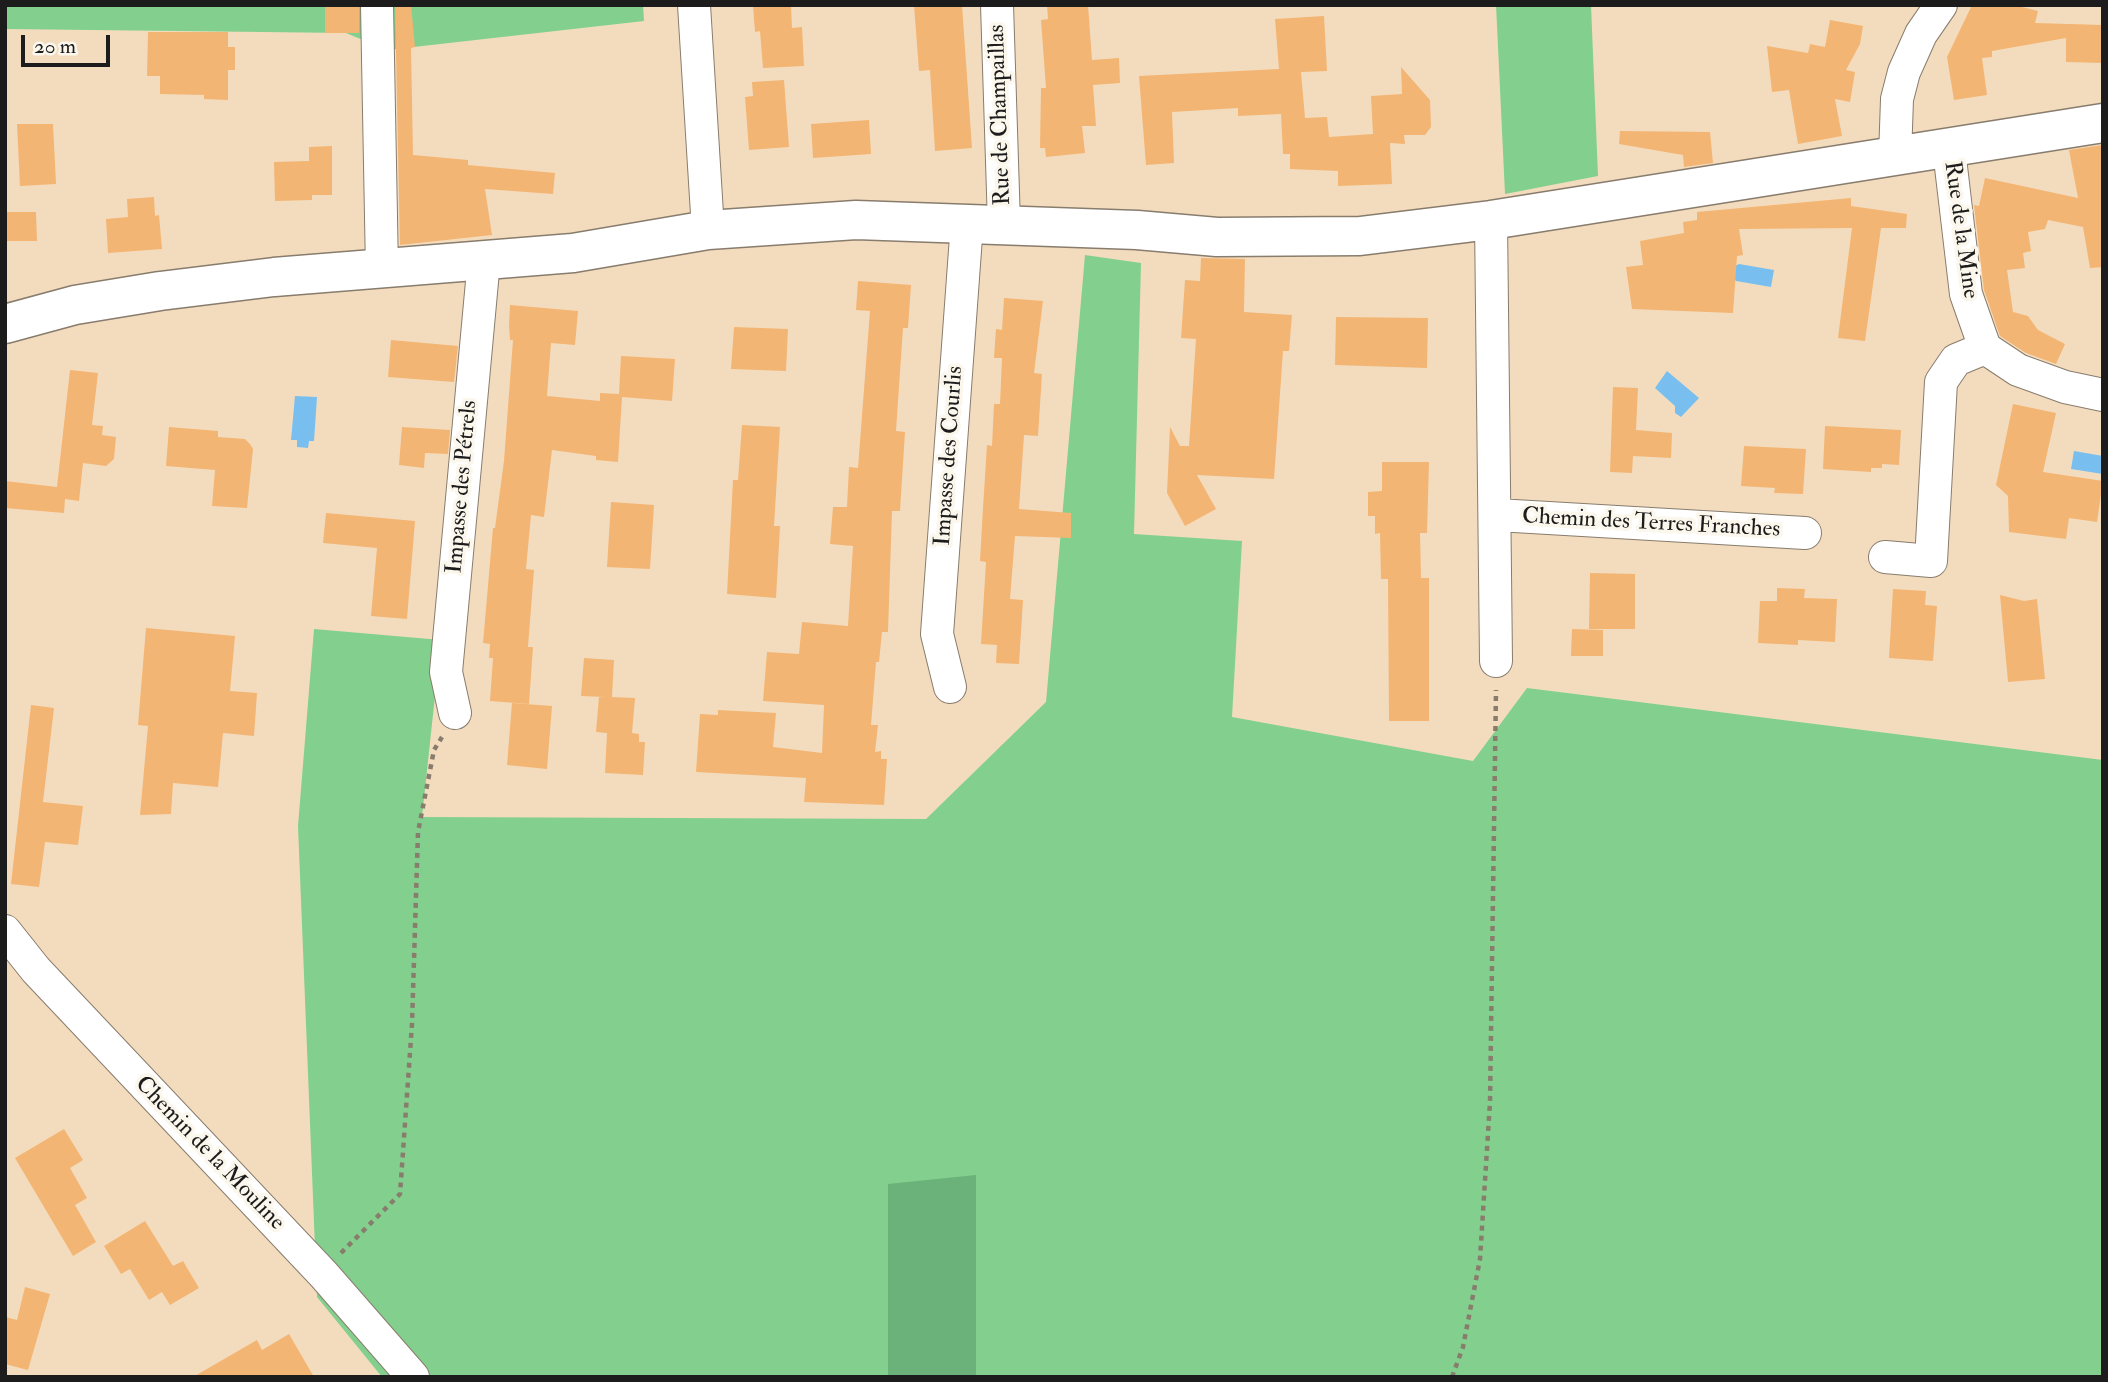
<!DOCTYPE html>
<html>
<head>
<meta charset="utf-8">
<style>
	body { margin:0 }
	#map { position:relative; width:2108px; height:1382px; overflow:hidden; background:#f3dcbe; font-family:"IM FELL Double Pica",serif }
	canvas { display:block }
	.frame { position:absolute; inset:0; border:7px solid #1c1c1c; pointer-events:none }
	.scale { position:absolute; left:21px; top:35px; width:89px; height:32px; box-sizing:border-box; border:4px solid #1c1c1c; border-top:0; padding-left:9px; font-size:21px; line-height:24px; white-space:nowrap; color:#1c1c1c; -webkit-text-stroke:5px #fbf7ec; paint-order:stroke }
</style>
</head>
<body>
<div id="map">
<canvas width="2108" height="1382"></canvas>
<div class="frame"></div>
<div class="scale">20 m</div>
</div>
<script>
const g = document.querySelector('canvas').getContext('2d');
g.lineJoin = 'round';
function paint(path, color) { g.fillStyle = color; g.fill(path, 'evenodd'); }
const poly = rows => new Path2D(rows.map(r => 'M' + r).join(''));
function trace(path, color, width, dash) { g.strokeStyle = color; g.lineWidth = width; g.lineCap = dash ? 'butt' : 'round'; g.setLineDash(dash || []); g.stroke(path); }
function label(font, color, halo, rows, align = 'center') {
  g.font = font + ' "IM FELL Double Pica",serif'; g.lineWidth = 7; g.setLineDash([]); g.textBaseline = 'middle'; g.strokeStyle = halo; g.fillStyle = color; for (const [text, x, y, turn = 0] of rows) {
    g.save(); g.translate(x, y); g.rotate((+turn || 0) * Math.PI / 180); g.textAlign = isNaN(turn) ? turn : align; if (halo) g.strokeText(text, 0, 0); g.fillText(text, 0, 0); g.restore();
  }
}
const green = poly([
	[5,5,643,5,644,21,387,50,346,33,5,29],
	[1496,5,1591,5,1598,176,1505,194],
	[1085,255,1141,263,1134,534,1242,541,1232,717,1473,761,1527,688,2103,760,2103,1377,382,1377,317,1297,298,826,314,629,441,640,422,817,926,819,1046,702]
]);
const forest = poly([
	[976,1175,976,1377,888,1377,888,1184]
]);
const water = poly([
	[1739,264,1774,270,1771,287,1736,281,1733,277,1735,266],
	[1667,371,1699,398,1681,417,1675,413,1675,406,1655,388],
	[295,396,317,397,314,441,309,441,308,448,297,447,297,440,291,440],
	[2074,451,2103,456,2103,474,2071,469]
]);
const building = poly([
	[325,5,359,5,359,33,325,33],
	[395,5,411,5,415,47,411,48,413,155,468,160,468,165,555,173,553,194,485,189,492,235,400,245],
	[753,5,791,5,792,28,802,27,804,66,763,68,760,31,755,32],
	[914,5,962,5,972,148,935,151,930,70,919,71],
	[1047,5,1088,5,1092,60,1119,58,1120,83,1093,85,1096,126,1082,126,1085,153,1046,157,1045,148,1040,148,1041,88,1046,88,1041,20,1048,19],
	[1972,5,2014,5,2038,11,2035,23,2103,25,2103,63,2066,62,2066,38,1992,51,1992,57,1982,58,1987,95,1954,100,1947,57],
	[1324,16,1327,71,1301,72,1305,118,1327,117,1329,137,1373,134,1371,96,1402,94,1401,67,1430,100,1431,127,1425,135,1404,135,1405,144,1390,143,1392,184,1338,186,1338,171,1290,169,1290,154,1283,154,1281,114,1238,116,1238,108,1172,112,1174,163,1146,165,1139,76,1279,69,1275,19],
	[1830,20,1863,26,1860,44,1846,70,1855,72,1850,102,1835,99,1842,136,1798,144,1789,90,1772,92,1767,46,1808,53,1810,44,1825,47],
	[148,32,228,32,228,47,235,47,235,70,228,70,228,100,204,99,204,95,160,94,160,76,147,76],
	[784,80,789,147,749,150,745,97,753,96,752,82],
	[869,120,871,154,813,158,811,124],
	[17,124,53,124,56,184,20,186],
	[1620,131,1710,132,1713,163,1684,167,1683,155,1619,144],
	[2103,145,2103,267,2090,268,2083,227,2048,220,2045,229,2028,232,2031,251,2023,253,2025,268,2007,270,2013,312,2028,316,2038,330,2065,344,2056,364,2026,353,2000,336,1984,290,1974,205,1979,206,1985,178,2078,198,2069,150],
	[332,146,332,195,312,195,312,200,275,201,274,162,309,161,309,147],
	[154,197,155,216,159,215,162,249,108,253,106,219,128,217,127,199],
	[1851,198,1851,206,1907,214,1906,228,1881,228,1865,341,1838,338,1852,228,1739,229,1743,255,1737,256,1733,313,1632,309,1626,267,1643,265,1640,241,1684,233,1683,222,1697,220,1697,212],
	[5,212,36,212,37,241,5,241],
	[1201,258,1245,259,1244,312,1292,315,1289,351,1283,351,1274,479,1197,475,1216,509,1185,526,1167,493,1170,427,1180,446,1189,446,1196,339,1181,338,1185,280,1200,281],
	[858,281,911,285,908,328,903,328,896,431,905,432,900,511,892,511,888,632,882,632,879,662,876,662,871,725,878,725,875,752,881,751,881,759,887,759,884,805,804,802,806,778,696,772,700,714,718,715,718,710,776,713,773,747,822,753,824,705,763,701,767,652,799,654,802,622,848,626,853,546,830,544,833,507,847,507,849,467,858,468,870,311,856,310],
	[1004,298,1043,301,1034,373,1042,374,1038,436,1024,435,1019,509,1071,513,1071,538,1015,536,1010,599,1023,600,1019,664,996,663,997,645,981,644,986,562,980,561,983,508,987,445,992,446,994,404,1000,404,1002,358,994,358,996,329,1002,330],
	[510,305,578,311,575,345,551,343,547,396,600,401,600,393,619,394,621,356,675,359,672,401,622,397,618,462,596,460,596,456,552,450,544,517,531,515,526,569,534,570,528,647,533,647,529,704,490,701,493,658,489,658,490,644,483,643,493,528,495,528,504,461,513,340,510,340,509,326],
	[1336,317,1428,318,1427,368,1335,365],
	[734,327,788,329,786,371,731,369],
	[391,340,458,346,454,382,388,377],
	[70,370,98,373,92,425,103,426,102,435,116,437,114,459,106,466,83,463,79,501,65,499,64,513,5,508,5,481,57,487],
	[1613,387,1638,388,1636,430,1672,433,1671,458,1633,456,1632,473,1610,472],
	[2013,404,2056,413,2043,472,2103,481,2097,522,2069,518,2066,539,2009,532,2008,496,1996,485],
	[742,425,780,427,774,526,780,526,776,598,727,594,733,480,738,480],
	[1825,426,1901,430,1899,465,1882,464,1882,468,1871,468,1871,472,1823,469],
	[169,427,218,431,218,437,245,439,250,444,253,449,247,508,212,506,215,470,166,466],
	[402,427,450,430,448,454,425,453,424,468,399,465],
	[1744,446,1806,449,1803,494,1774,493,1775,488,1741,486],
	[1382,462,1429,462,1427,533,1420,533,1421,578,1429,578,1429,721,1389,721,1388,579,1381,579,1380,533,1375,534,1375,516,1368,516,1368,492,1382,491],
	[611,502,654,505,650,569,607,567],
	[326,513,415,521,407,619,371,616,377,548,323,543],
	[1590,573,1635,574,1635,629,1589,629],
	[1777,588,1805,589,1804,598,1837,599,1835,642,1798,640,1798,645,1758,643,1760,601,1777,601],
	[1893,589,1926,591,1925,605,1937,606,1933,661,1889,658],
	[2000,595,2024,601,2037,599,2045,679,2008,682],
	[146,628,235,636,230,691,257,693,254,736,223,733,218,787,173,783,171,814,140,815,148,726,138,725],
	[1572,629,1603,630,1603,656,1571,656],
	[584,658,614,660,612,697,635,698,632,733,639,734,639,742,645,742,643,775,605,773,607,733,596,732,599,697,605,697,581,696],
	[512,703,552,706,547,769,507,765],
	[31,705,54,708,43,802,83,806,78,845,45,842,39,887,11,884],
	[64,1129,83,1160,70,1168,87,1198,75,1205,96,1242,73,1256,15,1158],
	[145,1221,173,1266,183,1261,199,1288,170,1305,162,1292,149,1300,130,1269,121,1274,104,1246],
	[25,1287,50,1294,28,1370,5,1364,5,1317,17,1320],
	[289,1334,314,1377,193,1377,257,1340,262,1350]
]);
const path = poly([
	[341,1253,400,1194,412,1024,418,832,434,750,442,737],
	[1452,1377,1463,1347,1480,1259,1490,1102,1496,690]
]);
const minor = poly([
	[377,5,382,270],
	[694,5,708,230],
	[997,5,1004,224],
	[1949,150,1966,294,1985,348,2018,370,2065,387,2103,395],
	[1895,157,1897,99,1904,72,1921,34,1941,5],
	[1491,220,1496,661],
	[1497,515,1805,533],
	[1885,557,1931,561,1941,382,1956,360,1985,348],
	[950,687,937,634,967,223],
	[455,713,446,672,484,260],
	[5,931,36,970,324,1275,413,1377]
]);
const major = poly([
	[5,324,75,305,160,291,274,277,573,253,708,230,856,220,1137,230,1217,237,1360,236,1491,220,2103,123]
]);
const streetNames = [
	["Rue de Champaillas",1001,115,-92],
	["Rue de la Mine",1960,230,82],
	["Impasse des Courlis",950,456,-86],
	["Impasse des Pétrels",463,487,-85],
	["Chemin des Terres Franches",1651,524,3],
	["Chemin de la Mouline",209,1154,46]
];
paint(green, '#83d08e');
paint(forest, '#6ab279');
paint(water, '#78bff0');
paint(building, '#f3b573');
trace(minor, '#887c6d', 34);
trace(major, '#887c6d', 41);
trace(path, '#887c6d', 4.5, [5, 5]);
trace(minor, '#fff', 32);
trace(major, '#fff', 38);
label('23px', '#1c1c1c', '#fbf7ec', streetNames);
</script>
</body>
</html>
